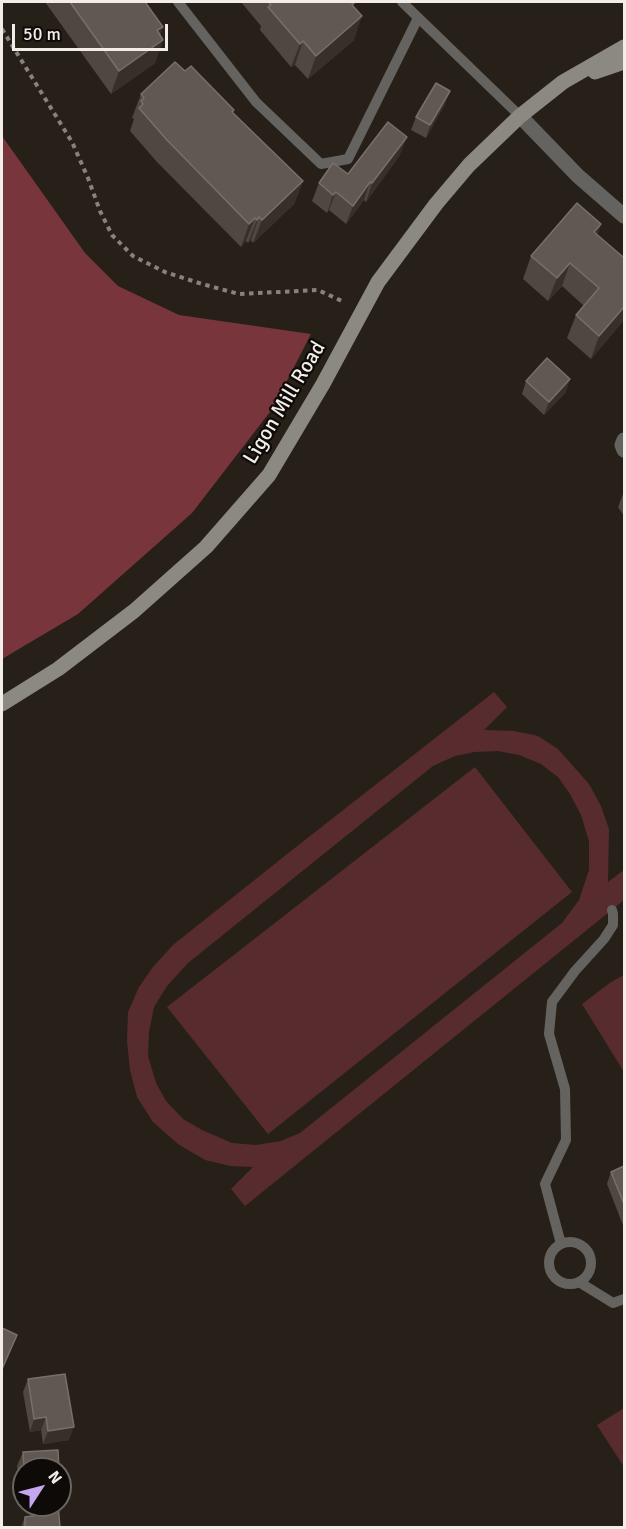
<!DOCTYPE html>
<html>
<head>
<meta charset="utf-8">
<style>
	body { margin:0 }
	#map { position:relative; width:626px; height:1529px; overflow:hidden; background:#272019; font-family:Signika,sans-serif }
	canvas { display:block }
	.frame { position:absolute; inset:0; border:3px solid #f3ede8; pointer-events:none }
	.north { position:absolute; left:12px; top:1457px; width:60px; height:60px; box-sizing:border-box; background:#0e0a07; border:2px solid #6a6561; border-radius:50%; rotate:54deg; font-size:16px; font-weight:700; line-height:24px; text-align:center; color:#f3ede8 }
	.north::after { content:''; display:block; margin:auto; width:21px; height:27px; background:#c7a6f0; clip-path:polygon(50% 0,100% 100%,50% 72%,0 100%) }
	.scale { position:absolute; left:12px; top:24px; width:156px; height:27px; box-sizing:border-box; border:3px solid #f3ede8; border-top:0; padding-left:8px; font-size:18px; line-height:21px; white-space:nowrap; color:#f3ede8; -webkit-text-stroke:4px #0e0a07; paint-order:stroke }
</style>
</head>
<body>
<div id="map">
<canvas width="626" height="1529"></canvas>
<div class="frame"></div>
<div class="north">N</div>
<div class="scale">50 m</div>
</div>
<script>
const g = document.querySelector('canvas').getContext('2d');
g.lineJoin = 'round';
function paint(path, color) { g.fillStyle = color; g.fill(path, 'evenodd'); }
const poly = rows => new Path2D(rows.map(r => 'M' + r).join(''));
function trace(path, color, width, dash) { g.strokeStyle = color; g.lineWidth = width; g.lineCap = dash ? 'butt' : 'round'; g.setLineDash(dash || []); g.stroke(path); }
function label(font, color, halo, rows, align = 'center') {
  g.font = font + ' Signika,sans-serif'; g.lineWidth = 4.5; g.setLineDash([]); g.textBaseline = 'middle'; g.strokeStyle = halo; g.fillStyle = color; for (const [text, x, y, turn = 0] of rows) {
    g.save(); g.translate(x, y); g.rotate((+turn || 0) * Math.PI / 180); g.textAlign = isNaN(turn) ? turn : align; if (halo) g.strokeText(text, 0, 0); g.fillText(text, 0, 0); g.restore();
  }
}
const green = poly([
	[494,692,507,707,484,730,514,731,538,736,558,749,589,784,601,806,609,829,608,882,624,870,624,900,245,1206,231,1189,253,1167,231,1166,205,1160,178,1144,153,1122,137,1097,130,1070,127,1041,128,1012,139,987,153,967,173,945,296,847],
	[498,751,519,755,541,764,558,777,570,794,581,815,589,841,589,870,579,900,562,923,300,1133,281,1141,256,1145,232,1143,202,1130,183,1119,166,1101,156,1083,148,1056,149,1032,154,1007,167,986,188,963,433,766,455,756,474,752],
	[475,767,572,892,268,1134,167,1007],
	[624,975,624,1072,582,1004,611,982],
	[624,1408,624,1467,597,1425]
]);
const forest = poly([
	[2,136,85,253,118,286,179,315,311,334,273,408,192,513,78,614,2,659]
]);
const path = poly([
	[2,29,72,142,88,178,100,211,112,235,133,256,165,272,202,284,239,294,318,290,344,302]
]);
const lane = poly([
	[178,2,256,102,321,164,348,159,418,18],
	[402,2,520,116],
	'549 1263a21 21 0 1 1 42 0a21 21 0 1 1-42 0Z',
	[561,1244,545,1184,566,1140,565,1089,549,1034,552,1002,575,971,604,939,613,925,613,914,612,910],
	[579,1282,613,1303,624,1299]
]);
const street = poly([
	[520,116,578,176,624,216],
	[624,440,622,445,624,450]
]);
const secondary = poly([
	[595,72,624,62],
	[2,704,58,669,134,611,206,547,269,475,323,384,378,282,436,204,469,165,520,116,563,82,624,47]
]);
const wall = poly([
	[45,2,145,2,163,27,160,35,163,40,155,63,111,94],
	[241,2,355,2,353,6,354,40,308,79,295,65,291,67,260,30,261,26],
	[185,71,234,110,233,113,303,181,294,204,253,243,251,240,248,243,246,241,241,247,157,162,130,131,134,119,132,118,141,94],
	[445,104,426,138,411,130,416,117],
	[400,155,366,202,364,200,346,224,329,210,327,213,312,201,319,183,348,174],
	[601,224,597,235,624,320,591,359,567,338,576,315,584,306,562,286,548,301,523,279,531,256],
	[526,381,566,392,544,415,522,394],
	[624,493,624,516,618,507,623,494],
	[624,1166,624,1228,607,1184,611,1172],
	[28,1379,69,1440,43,1444,41,1430,30,1432,23,1392],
	[23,1452,24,1469,24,1498,20,1498,17,1466],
	[30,1505,58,1505,60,1527,21,1527,25,1517,32,1516]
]);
const shadedWall = poly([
	[362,16,354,40,308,79,316,56],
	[163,27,156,45,163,40,155,63,111,94,119,71,157,30],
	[303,41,295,65,291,67,300,44],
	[450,91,445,104,426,138,430,125],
	[407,137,400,155,366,202,372,183],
	[303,181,294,204,253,243,262,220],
	[370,182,364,200,346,224,353,206],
	[336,192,329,210,327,213,333,195],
	[259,217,251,240,248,243,257,220],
	[255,218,246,241,241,247,249,224],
	[601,224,592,247,594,232],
	[570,263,562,286,548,301,557,278],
	[624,307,624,320,591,359,599,336],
	[570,379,566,392,544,415,549,402],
	[17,1335,12,1348,2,1372,2,1369],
	[46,1417,41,1430,30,1432,34,1419],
	[74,1427,69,1440,43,1444,48,1431],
	[24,1487,24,1498,20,1498]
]);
const building = poly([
	[70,2,145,2,163,27,157,30,163,40,119,71,70,2],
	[268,2,355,2,352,5,362,16,316,56,303,41,300,44,268,7,271,5,268,2],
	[175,62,185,71,191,66,234,110,232,112,303,181,262,220,259,217,257,220,255,218,249,224,166,139,139,108,143,104,141,101,144,98,141,94,175,62],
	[436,83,450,91,430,125,416,117,436,83],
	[388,122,407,137,372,183,370,182,353,206,336,192,333,195,319,183,333,163,348,174,388,122],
	[577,203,601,224,594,232,623,257,624,255,624,307,599,336,576,315,599,288,570,263,557,278,531,256,577,203],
	[547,358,570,379,549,402,526,381,547,358],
	[624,1166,624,1204,611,1172,624,1166],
	[2,1328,17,1335,2,1369,2,1328],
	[65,1374,74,1427,48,1431,46,1417,34,1419,28,1379,65,1374],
	[58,1450,59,1469,24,1469,24,1471,23,1452,58,1450],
	[37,1505,58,1505,60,1527,25,1527,25,1517,38,1515,37,1505]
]);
const streetNames = [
	["Ligon Mill Road",285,403,-59]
];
paint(green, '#582b2f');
paint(forest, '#78353c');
trace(path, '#89827c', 4, [4.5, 4.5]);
trace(lane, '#65635f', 10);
trace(street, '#65635f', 15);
trace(secondary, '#8c8981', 15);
paint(wall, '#504642');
paint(shadedWall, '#382f2a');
paint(building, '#625853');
trace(building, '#786f6b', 1.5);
label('21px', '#f3ede8', '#0e0a07', streetNames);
</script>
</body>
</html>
